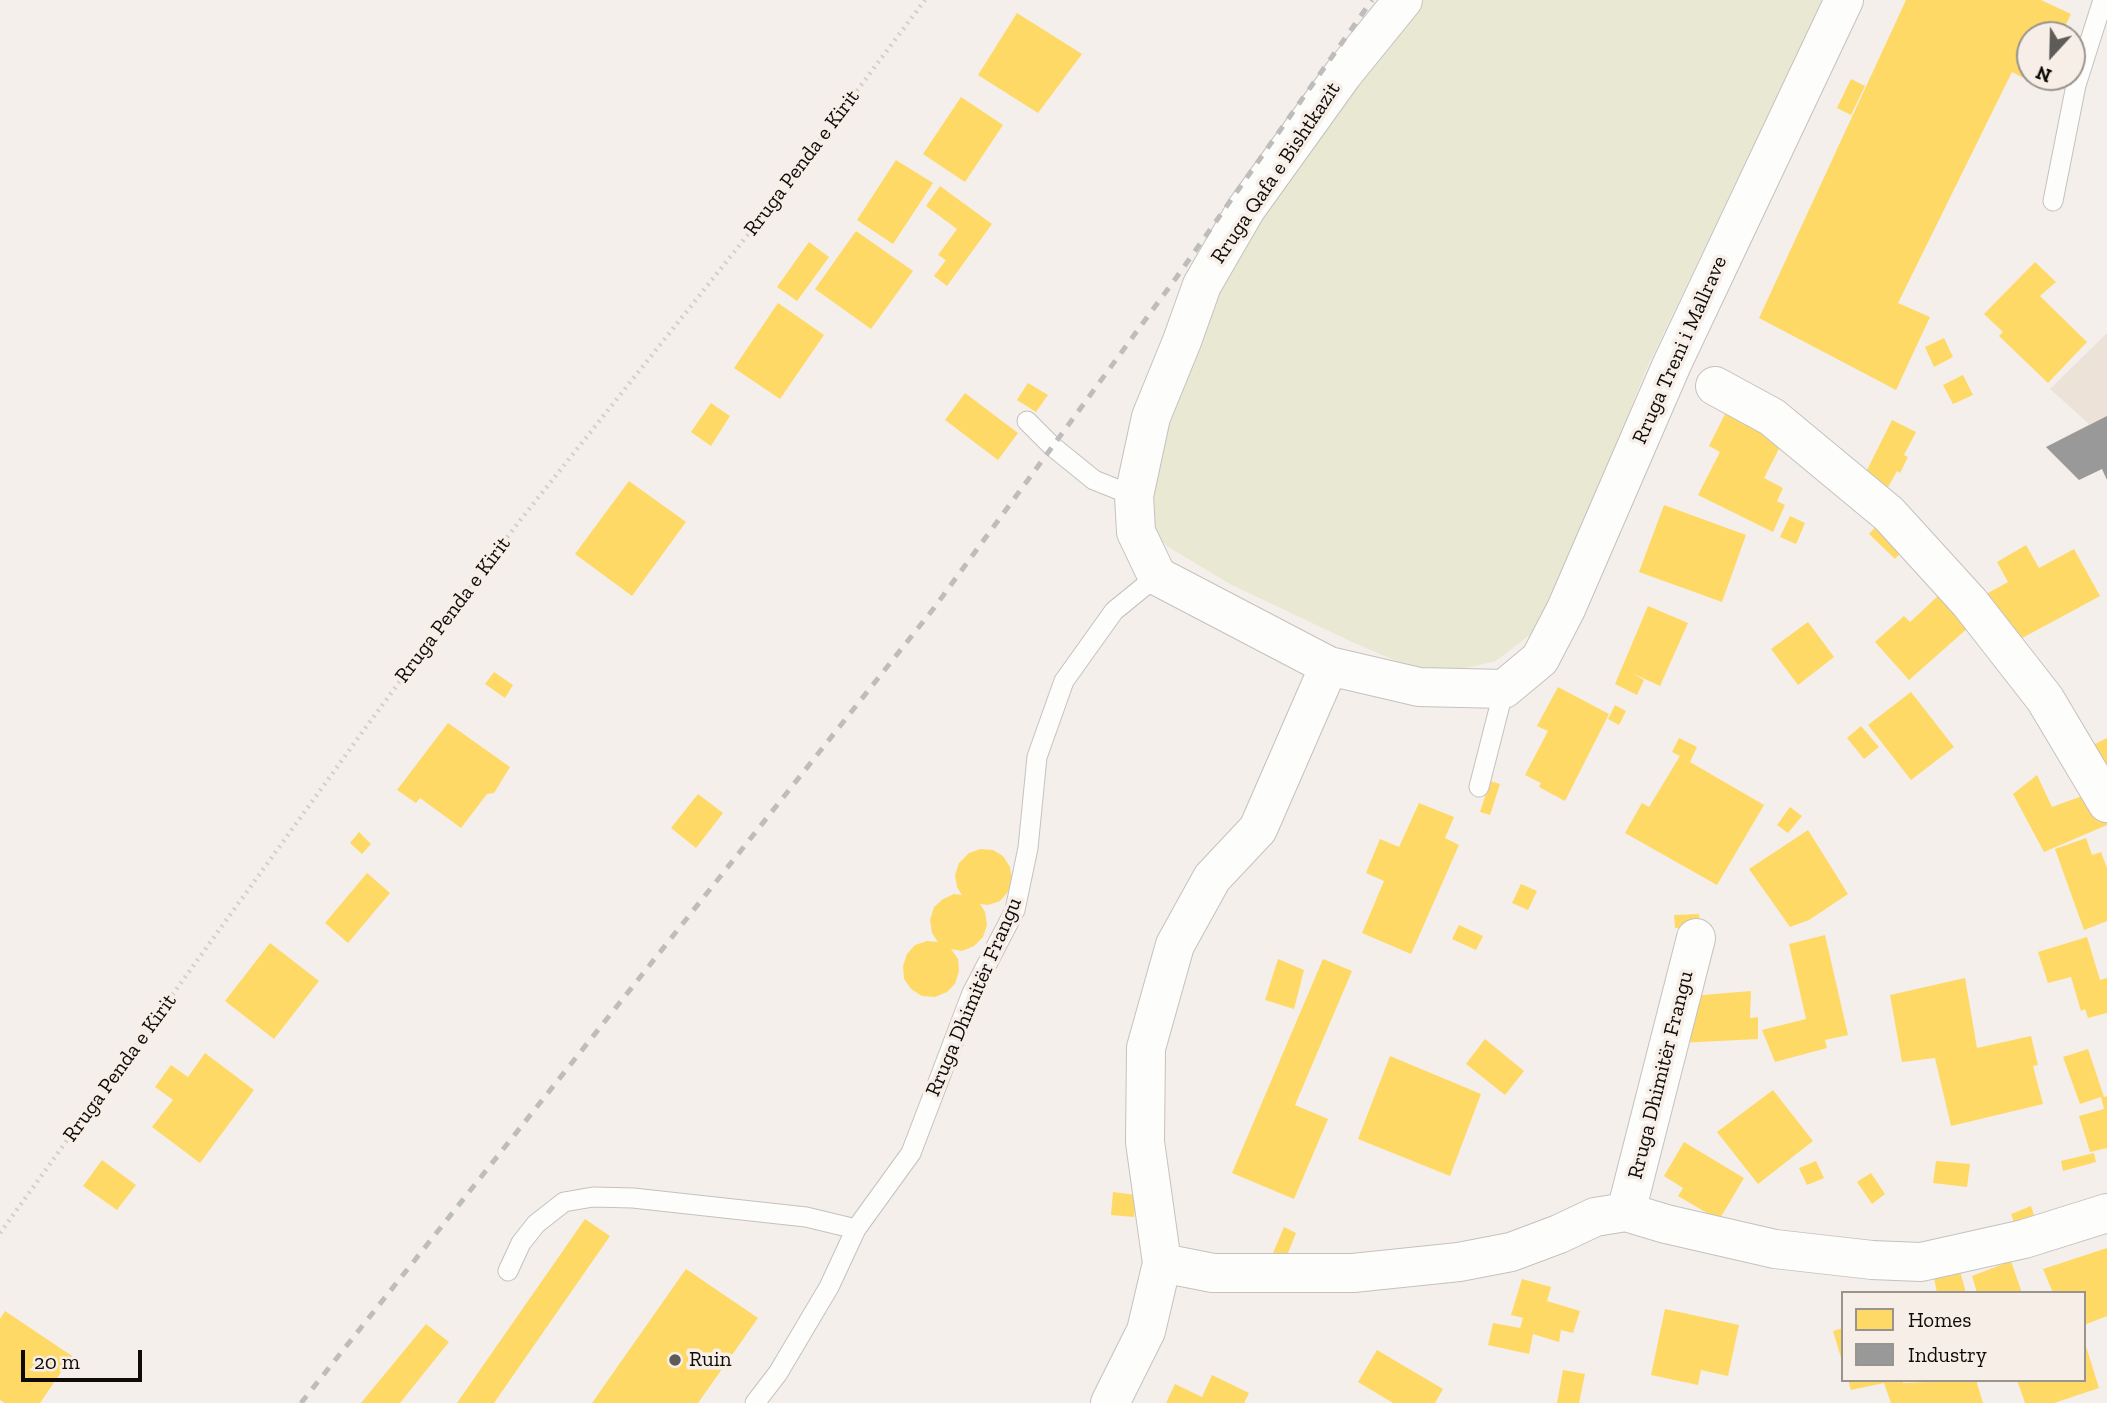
<!DOCTYPE html>
<html>
<head>
<meta charset="utf-8">
<style>
	body { margin:0 }
	#map { position:relative; width:2107px; height:1403px; overflow:hidden; background:#f4efea; font-family:"Zilla Slab",serif }
	canvas { display:block }
	.legend { position:absolute; left:1841px; top:1291px; width:245px; height:91px; box-sizing:border-box; background:#f7efe7; border:2px solid #9a948e; margin:0; padding:9px 12px; list-style:none; font-size:21px; color:#0e0b09 }
	.legend li { display:flex; align-items:center; gap:14px; height:35px }
	.legend b { width:35px; border:2px solid #9a948e }
	.north { position:absolute; left:2016px; top:21px; width:70px; height:70px; box-sizing:border-box; background:#f7efe7; border:2px solid #9a948e; border-radius:50%; rotate:202deg; font-size:19px; font-weight:700; line-height:28px; text-align:center; color:#0e0b09 }
	.north::after { content:''; display:block; margin:auto; width:24px; height:32px; background:#5e5b58; clip-path:polygon(50% 0,100% 100%,50% 72%,0 100%) }
	.scale { position:absolute; left:21px; top:1350px; width:121px; height:32px; box-sizing:border-box; border:4px solid #0e0b09; border-top:0; padding-left:9px; font-size:21px; line-height:24px; white-space:nowrap; color:#0e0b09; -webkit-text-stroke:5px #f7efe7; paint-order:stroke }
</style>
</head>
<body>
<div id="map">
<canvas width="2107" height="1403"></canvas>
<ul class="legend">
<li><b style="height:19px;background:#ffd966"></b>Homes</li>
<li><b style="height:19px;background:#999"></b>Industry</li>
</ul>
<div class="north">N</div>
<div class="scale">20 m</div>
</div>
<script>
const g = document.querySelector('canvas').getContext('2d');
g.lineJoin = 'round';
function paint(path, color) { g.fillStyle = color; g.fill(path, 'evenodd'); }
const poly = rows => new Path2D(rows.map(r => 'M' + r).join(''));
function trace(path, color, width, dash) { g.strokeStyle = color; g.lineWidth = width; g.lineCap = dash ? 'butt' : 'round'; g.setLineDash(dash || []); g.stroke(path); }
function label(font, color, halo, rows, align = 'center') {
  g.font = font + ' "Zilla Slab",serif'; g.lineWidth = 7; g.setLineDash([]); g.textBaseline = 'middle'; g.strokeStyle = halo; g.fillStyle = color; for (const [text, x, y, turn = 0] of rows) {
    g.save(); g.translate(x, y); g.rotate((+turn || 0) * Math.PI / 180); g.textAlign = isNaN(turn) ? turn : align; if (halo) g.strokeText(text, 0, 0); g.fillText(text, 0, 0); g.restore();
  }
}
const built = poly([
	[2107,333,2107,480,2102,469,2079,480,2046,447,2089,424,2050,389]
]);
const green = poly([
	[1424,0,1823,0,1645,372,1571,559,1535,631,1496,661,1453,671,1405,665,1350,641,1230,584,1170,548,1152,533,1145,481,1212,308,1265,206,1394,30]
]);
const homes = poly([
	[1906,0,2041,0,2071,14,2061,35,2030,35,2030,77,2040,77,2037,85,2012,72,1898,303,1930,317,1896,390,1759,318],
	[1017,13,1082,54,1038,113,978,75],
	[1851,79,1865,86,1851,115,1837,108],
	[961,97,1003,125,965,182,923,154],
	[896,160,933,183,893,244,857,220],
	[940,186,992,224,947,286,934,276,946,260,938,255,957,229,926,206],
	[856,231,913,271,871,329,815,289],
	[809,242,829,257,797,301,777,287],
	[2035,262,2056,282,2040,296,2087,342,2048,383,1999,336,2003,332,1984,314],
	[778,303,824,335,780,399,734,368],
	[1944,338,1953,357,1934,367,1925,347],
	[1963,375,1973,395,1953,404,1943,385],
	[1028,383,1048,395,1036,412,1017,400],
	[965,393,1018,433,998,460,945,420],
	[711,403,730,416,711,446,691,432],
	[1728,408,1785,437,1764,478,1783,488,1777,501,1785,505,1773,532,1698,495,1720,452,1709,446],
	[1892,420,1916,432,1904,455,1908,457,1900,473,1897,471,1887,489,1863,478],
	[629,481,686,522,632,596,575,554],
	[1664,505,1746,535,1722,602,1639,572],
	[1790,516,1805,523,1796,544,1780,537],
	[1880,522,1906,547,1895,559,1869,534],
	[2026,545,2039,568,2074,549,2100,596,2013,643,1986,594,2008,582,1997,562],
	[1939,595,1969,627,1909,680,1875,642,1904,616,1910,622],
	[1648,606,1688,623,1660,686,1632,673,1644,680,1637,695,1615,684],
	[1808,622,1834,657,1798,685,1771,649],
	[494,672,513,685,505,698,485,684],
	[1558,687,1609,714,1565,801,1539,787,1541,783,1525,775,1548,731,1537,726],
	[1911,692,1954,747,1911,780,1868,725],
	[1615,705,1626,711,1619,725,1608,719],
	[448,723,510,767,494,793,487,794,461,828,420,798,416,803,397,790],
	[1861,726,1879,747,1864,759,1847,738],
	[1679,738,1697,747,1690,762,1764,805,1717,885,1625,833,1642,803,1649,807,1680,756,1672,752],
	[2107,738,2107,776,2093,745],
	[2037,775,2052,807,2093,792,2107,819,2107,825,2044,852,2013,794],
	[1490,781,1500,784,1490,815,1480,812],
	[698,794,723,813,696,848,671,828],
	[1419,803,1454,817,1445,838,1459,845,1411,954,1362,933,1384,881,1366,873,1380,839,1399,847],
	[1790,807,1802,816,1788,833,1777,825],
	[1808,830,1848,894,1809,920,1790,927,1749,869],
	[359,832,371,844,362,854,350,843],
	[2086,838,2092,855,2101,852,2107,868,2107,921,2084,930,2055,849],
	[980,849,993,850,1003,856,1010,867,1012,880,1008,892,1000,901,988,905,980,904,985,912,987,925,983,937,974,946,962,951,951,949,958,959,959,971,955,984,947,992,935,997,922,996,911,989,904,979,903,966,907,954,915,945,927,941,938,942,932,933,930,920,934,907,943,899,954,894,962,895,957,887,955,875,959,863,969,853],
	[367,873,390,893,348,943,325,923],
	[1521,884,1537,891,1528,910,1512,903],
	[1699,914,1700,927,1675,928,1674,915],
	[1459,925,1483,936,1476,950,1452,939],
	[1825,935,1848,1035,1825,1040,1827,1048,1775,1062,1762,1030,1806,1019,1789,944],
	[2087,937,2100,980,2107,978,2107,1013,2088,1018,2085,1009,2081,1011,2071,977,2048,983,2038,952],
	[270,943,319,981,274,1039,225,1001],
	[1278,959,1304,970,1294,1009,1265,1000],
	[1323,959,1352,971,1295,1105,1328,1119,1294,1199,1232,1173],
	[1965,978,1977,1048,2031,1036,2038,1065,2033,1066,2043,1104,1951,1126,1935,1058,1902,1062,1890,995],
	[1751,991,1750,1018,1758,1017,1758,1039,1679,1043,1691,996],
	[1485,1039,1524,1071,1505,1095,1466,1064],
	[2088,1049,2104,1097,2107,1096,2107,1148,2090,1152,2079,1116,2104,1109,2101,1097,2080,1104,2063,1057],
	[205,1053,254,1090,200,1163,152,1127,173,1100,155,1087,171,1065,188,1077],
	[1390,1056,1481,1094,1450,1176,1358,1139],
	[1773,1090,1813,1141,1758,1184,1717,1132],
	[1684,1142,1744,1178,1719,1220,1678,1196,1683,1188,1664,1176],
	[2094,1153,2096,1162,2063,1171,2061,1161],
	[102,1160,136,1185,117,1210,83,1186],
	[1816,1161,1824,1178,1807,1185,1799,1168],
	[1936,1161,1970,1164,1967,1187,1933,1183],
	[1871,1173,1885,1194,1872,1204,1857,1182],
	[1113,1192,1136,1195,1134,1217,1111,1215],
	[2031,1206,2034,1215,2014,1222,2011,1214],
	[585,1219,610,1236,494,1403,457,1403],
	[1284,1227,1296,1233,1286,1258,1273,1253],
	[2107,1248,2107,1316,2084,1325,2084,1293,2053,1293,2043,1269],
	[2011,1261,2022,1293,1977,1293,1972,1276],
	[686,1269,758,1318,698,1403,592,1403],
	[1960,1271,1966,1293,1937,1293,1934,1278],
	[1522,1279,1551,1287,1547,1301,1580,1311,1573,1333,1561,1330,1559,1342,1533,1334,1529,1354,1488,1345,1493,1323,1520,1328,1523,1318,1511,1315],
	[1665,1309,1739,1325,1728,1376,1701,1370,1698,1385,1651,1375],
	[5,1311,72,1356,40,1403,5,1403,0,1400,0,1319],
	[426,1324,449,1342,400,1403,361,1403],
	[1843,1328,1843,1361,1842,1361,1833,1331],
	[2085,1343,2099,1388,2054,1403,2025,1403,2017,1380,2084,1380],
	[1377,1350,1443,1389,1435,1403,1393,1403,1358,1382],
	[1563,1370,1585,1374,1579,1403,1557,1403],
	[1212,1375,1249,1393,1244,1403,1166,1403,1175,1384,1202,1397],
	[1848,1380,1903,1380,1903,1383,1976,1380,1983,1403,1891,1403,1884,1383,1851,1390]
]);
const industry = poly([
	[2107,416,2107,480,2102,469,2079,480,2046,447]
]);
const path = poly([
	[0,1233,366,727,518,523,762,217,925,0]
]);
const service = poly([
	[2053,201,2076,85,2103,0],
	[1027,421,1052,446,1094,480,1134,496],
	[1479,787,1504,689],
	[508,1271,521,1243,536,1224,564,1202,593,1197,633,1198,806,1217,856,1229],
	[755,1403,778,1373,829,1287,856,1229,911,1153,972,993,1015,910,1028,848,1037,757,1064,681,1114,611,1157,576]
]);
const minor = poly([
	[1403,0,1343,74,1246,209,1202,285,1182,341,1151,417,1134,496,1136,532,1157,576,1329,666,1419,687,1504,689,1540,659,1566,609,1672,364,1844,0],
	[1715,386,1772,417,1889,514,1970,603,2045,699,2107,803],
	[1626,1212,1696,938],
	[1162,1263,1213,1273,1353,1273,1459,1262,1511,1252,1559,1234,1595,1217,1626,1212,1666,1224,1775,1249,1872,1260,1921,1262,2024,1239,2107,1213],
	[1110,1403,1146,1331,1162,1263,1145,1142,1146,1048,1175,945,1212,878,1258,829,1329,666]
]);
const rail = poly([
	[301,1403,934,608,1176,278,1372,0]
]);
const markers = [
	[675,1360,7,"#5e5b58"]
];
const streetNames = [
	["Rruga Penda e Kirit",802,163,-53],
	["Rruga Qafa e Bishtkazit",1276,173,-56],
	["Rruga Treni i Mallrave",1680,350,-66],
	["Rruga Penda e Kirit",453,610,-53],
	["Rruga Dhimitër Frangu",974,997,-67],
	["Rruga Penda e Kirit",120,1068,-54],
	["Rruga Dhimitër Frangu",1661,1075,-76]
];
const poiNames = [
	["Ruin",689,1360]
];
paint(built, '#ece2d8');
paint(green, '#e9e8d2');
paint(homes, '#ffd966');
paint(industry, '#999');
trace(service, '#c5c1be', 21);
trace(minor, '#c5c1be', 40);
trace(path, '#d2d0cf', 4.5, [2, 5]);
trace(service, '#fdfdfc', 19);
trace(minor, '#fdfdfc', 38);
trace(rail, '#bebdbc', 5, [9, 9]);
for (const [x, y, r, color] of markers) { const dot = new Path2D(); dot.arc(x, y, r, 0, 2 * Math.PI); g.fillStyle = color; g.fill(dot); trace(dot, '#f7efe7', 2.5); }
label('21px', '#0e0b09', '#f7efe7', streetNames);
label('21px', '#0e0b09', '#f7efe7', poiNames, 'left');
</script>
</body>
</html>
